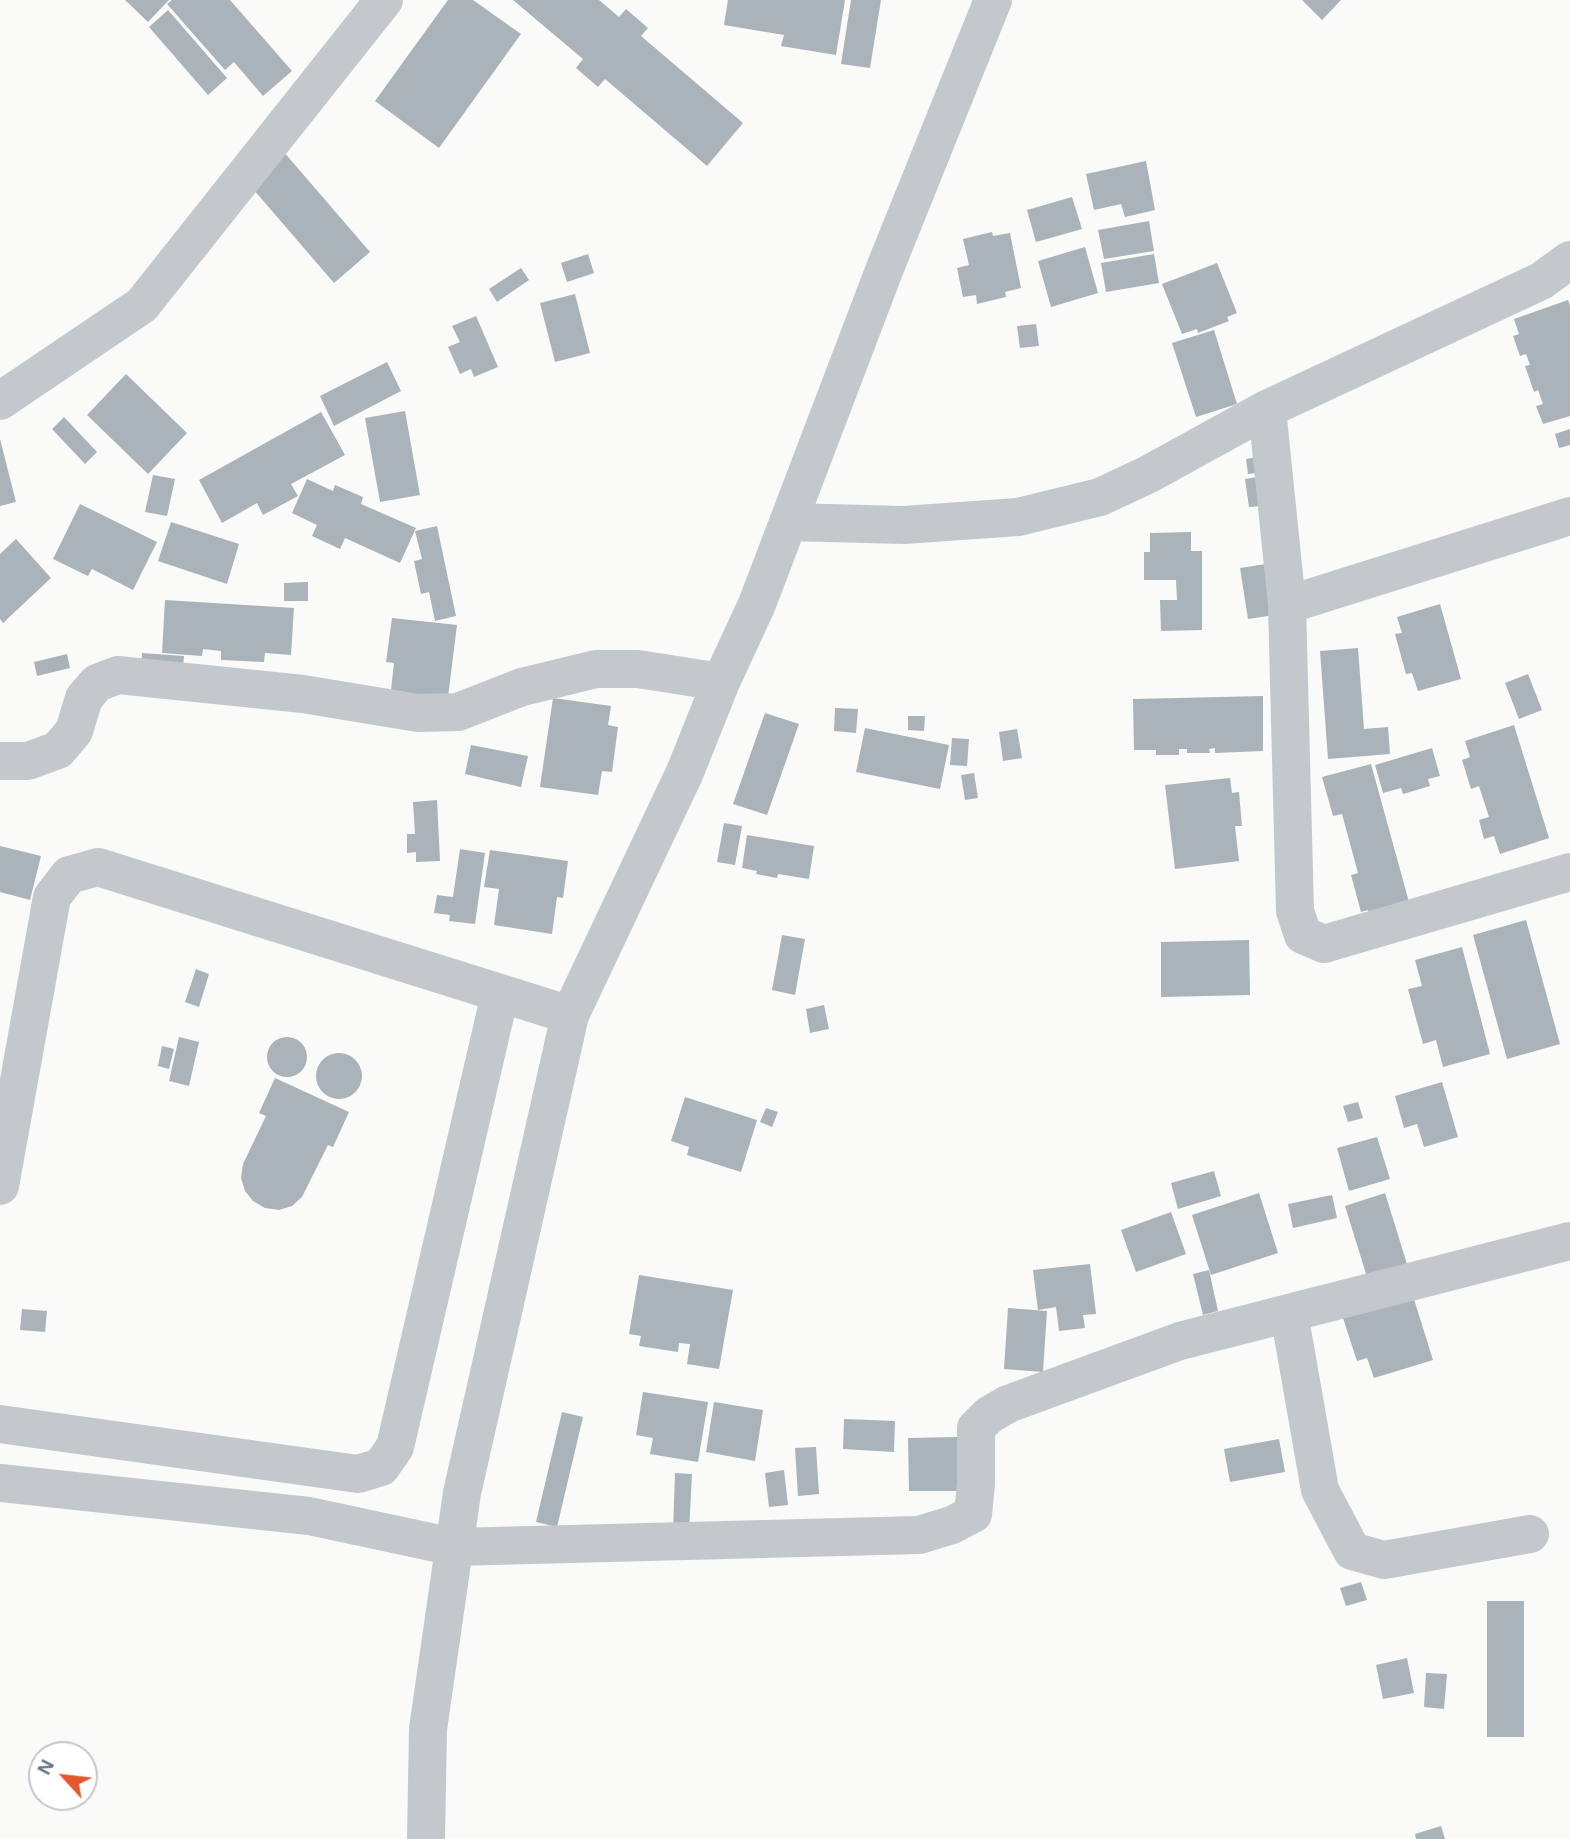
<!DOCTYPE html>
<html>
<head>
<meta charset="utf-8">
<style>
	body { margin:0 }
	#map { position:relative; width:1570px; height:1839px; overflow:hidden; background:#fafaf8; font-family:Helvetica,sans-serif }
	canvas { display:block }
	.north { position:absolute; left:28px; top:1741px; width:70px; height:70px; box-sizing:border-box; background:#fff; border:2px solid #c1c8cd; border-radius:50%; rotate:297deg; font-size:19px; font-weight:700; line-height:28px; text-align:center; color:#657683 }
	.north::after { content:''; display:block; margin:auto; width:24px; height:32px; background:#e4572e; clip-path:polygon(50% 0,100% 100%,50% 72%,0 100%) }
</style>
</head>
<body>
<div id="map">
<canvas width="1570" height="1839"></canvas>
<div class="north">N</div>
</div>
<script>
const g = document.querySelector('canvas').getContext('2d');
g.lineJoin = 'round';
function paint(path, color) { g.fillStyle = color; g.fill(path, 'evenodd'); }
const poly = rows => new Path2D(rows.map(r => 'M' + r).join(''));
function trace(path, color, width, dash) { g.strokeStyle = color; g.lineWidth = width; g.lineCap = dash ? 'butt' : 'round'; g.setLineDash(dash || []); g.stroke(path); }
const building = poly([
	[125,0,169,0,148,22],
	[172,0,230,0,292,71,263,96,234,62,225,70,167,4],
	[448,0,473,0,521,34,439,148,375,101],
	[513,0,599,0,619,17,626,9,648,28,641,36,743,123,707,166,605,79,598,87,576,68,583,59],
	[728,0,845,0,836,55,781,46,784,35,724,25],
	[851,0,881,0,870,68,841,64],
	[1302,0,1341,0,1322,20],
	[168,10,227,78,208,95,149,27],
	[283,151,370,252,334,283,247,182],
	[1146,161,1155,210,1125,217,1121,204,1094,210,1086,174],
	[1072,197,1082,229,1036,242,1027,210],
	[1149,221,1154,251,1104,259,1098,230],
	[992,232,993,236,1010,233,1021,288,1005,292,1006,297,977,304,976,295,963,297,957,268,969,265,963,239],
	[1085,247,1098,293,1051,307,1038,261],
	[588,254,594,273,567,282,561,263],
	[1154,254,1159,283,1106,292,1101,263],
	[1217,263,1237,313,1227,317,1229,321,1198,333,1197,329,1182,334,1162,284],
	[521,268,529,280,497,302,489,289],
	[575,294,590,353,555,362,540,303],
	[1568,300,1570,306,1570,416,1543,424,1536,406,1543,404,1538,390,1534,392,1525,366,1530,365,1526,354,1520,356,1513,336,1519,334,1514,319],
	[476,316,498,367,474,377,471,369,460,374,448,347,460,342,452,326],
	[1036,324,1039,346,1020,348,1017,326],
	[1214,330,1237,404,1196,417,1172,343],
	[387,362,401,391,334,426,320,396],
	[126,374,187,433,148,474,87,415],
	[405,411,420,495,380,502,365,418],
	[321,412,345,455,291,484,298,496,263,515,257,503,222,523,199,480],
	[64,417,97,452,85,464,52,429],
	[1570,429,1570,445,1559,448,1555,434],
	[0,439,16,502,0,506],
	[1257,457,1258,473,1248,474,1246,459],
	[153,475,175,479,167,516,145,512],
	[1258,477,1262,506,1249,507,1245,479],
	[307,479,333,491,335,485,363,497,361,504,416,528,400,563,345,538,340,549,312,536,317,525,292,513],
	[80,504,157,542,133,590,92,569,88,576,53,559],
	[171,522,239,544,227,584,158,561],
	[437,526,456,616,435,621,429,592,421,594,414,561,422,559,415,531],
	[1191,532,1191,551,1202,551,1202,630,1161,631,1160,600,1177,600,1176,580,1144,580,1144,552,1150,552,1150,533],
	[16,539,51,578,3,623,0,619,0,554],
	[1266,564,1274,615,1248,619,1240,568],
	[308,582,308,601,284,601,284,583],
	[165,600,294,608,291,655,265,653,264,662,221,660,221,651,203,649,202,656,162,653],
	[1440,604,1461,679,1418,691,1412,673,1406,674,1395,634,1402,633,1397,617],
	[392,618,457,625,447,705,390,699,394,663,386,662],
	[1358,648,1364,729,1388,727,1390,754,1328,759,1320,651],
	[142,653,184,656,182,677,141,675],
	[67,654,70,668,37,676,34,662],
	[1528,674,1542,710,1519,719,1505,683],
	[1263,696,1263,751,1215,753,1215,748,1209,749,1210,753,1187,753,1187,749,1179,749,1179,755,1156,755,1156,750,1134,750,1133,699],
	[553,698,611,706,608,725,618,727,612,772,602,771,598,795,540,787],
	[835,708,858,709,856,733,834,731],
	[765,713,799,724,767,815,733,804],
	[908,716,925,716,924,731,908,730],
	[1514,725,1549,838,1500,854,1494,836,1484,839,1479,820,1489,817,1479,786,1471,789,1462,760,1470,757,1465,741],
	[865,728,949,745,940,789,856,772],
	[1017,729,1022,758,1003,761,999,732],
	[952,738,969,739,967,766,950,765],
	[471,745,528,756,521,787,465,774],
	[1432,748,1440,776,1428,779,1430,786,1403,794,1401,788,1383,793,1375,765],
	[1371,764,1409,902,1369,913,1368,910,1361,912,1351,875,1358,873,1342,814,1333,816,1322,777],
	[974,773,978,798,965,800,961,775],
	[1230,778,1232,793,1239,792,1242,826,1235,826,1239,861,1175,869,1165,785],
	[437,800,440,861,416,862,416,852,407,853,407,834,415,834,413,802],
	[724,823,742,826,735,865,717,862],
	[747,835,814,846,809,879,778,874,777,878,756,874,757,871,742,868],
	[0,846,41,856,30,900,0,892],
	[460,849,485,853,475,924,449,921,450,915,434,913,437,895,453,897],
	[490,850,568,861,563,898,557,897,552,934,494,925,499,889,484,887],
	[1526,920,1560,1044,1507,1059,1473,935],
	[782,935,805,939,795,995,772,990],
	[1249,940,1250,995,1161,997,1161,942],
	[1462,947,1490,1054,1443,1067,1436,1040,1423,1044,1408,989,1422,986,1415,960],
	[196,969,209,974,199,1007,185,1002],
	[824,1005,829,1029,810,1033,806,1009],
	'267 1057a20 20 0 1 1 40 0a20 20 0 1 1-40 0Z',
	[179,1037,199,1042,189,1086,169,1081],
	[162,1046,174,1049,169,1069,158,1066],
	'316 1076a23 23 0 1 1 46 0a23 23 0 1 1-46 0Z',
	[275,1078,349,1112,333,1147,328,1145,302,1197,292,1206,279,1210,265,1208,253,1201,245,1191,241,1178,243,1164,266,1116,259,1113],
	[1442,1082,1458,1137,1424,1147,1417,1124,1404,1128,1395,1096],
	[685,1097,757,1120,741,1172,687,1155,689,1147,671,1141],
	[1358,1102,1363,1118,1348,1122,1343,1106],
	[766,1108,778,1112,772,1127,760,1122],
	[1377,1137,1390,1179,1349,1191,1337,1148],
	[1214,1171,1221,1196,1178,1209,1171,1183],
	[1259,1193,1278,1253,1211,1275,1192,1215],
	[1385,1193,1407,1264,1367,1277,1345,1206],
	[1332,1195,1337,1218,1293,1228,1288,1204],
	[1171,1212,1186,1254,1136,1272,1121,1230],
	[1090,1264,1096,1314,1083,1315,1085,1328,1059,1331,1056,1307,1038,1310,1033,1270],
	[1209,1270,1218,1311,1203,1315,1193,1274],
	[639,1275,733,1290,719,1369,687,1364,690,1344,679,1343,678,1352,639,1346,641,1336,629,1334],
	[1413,1296,1433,1360,1374,1378,1367,1358,1357,1361,1343,1318],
	[1008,1308,1047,1311,1043,1372,1004,1369],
	[22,1309,47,1311,45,1332,20,1330],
	[643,1392,708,1402,698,1462,650,1454,653,1438,636,1435],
	[714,1402,763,1410,755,1461,706,1452],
	[562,1412,583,1417,557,1527,536,1522],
	[844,1419,895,1421,894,1452,843,1449],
	[957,1437,957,1491,909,1491,908,1438],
	[1279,1439,1285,1472,1230,1482,1224,1449],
	[816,1447,819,1494,798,1496,795,1448],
	[784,1470,788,1505,769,1507,765,1473],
	[675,1473,692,1474,689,1532,673,1532],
	[1361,1582,1367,1600,1346,1606,1340,1588],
	[1487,1601,1524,1601,1524,1737,1487,1737],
	[1407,1658,1414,1693,1383,1699,1376,1665],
	[1426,1673,1447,1674,1444,1709,1424,1707],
	[1441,1826,1445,1839,1416,1839,1415,1834]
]);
const minor = poly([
	[0,401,142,305,384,0],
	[1267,409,1287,605,1295,911,1303,935,1324,944,1570,872],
	[788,522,904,525,1018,517,1100,497,1149,474,1267,409,1541,281,1570,260],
	[1287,605,1570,516],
	[0,761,28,761,58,750,74,731,84,698,97,683,118,675,303,694,418,713,458,712,522,687,596,669,638,669,721,682],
	[0,1186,52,897,69,875,98,867,570,1015],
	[1289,1313,1320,1490,1352,1551,1384,1560,1530,1534],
	[0,1424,358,1474,381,1467,395,1447,500,994],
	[0,1483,309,1516,454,1547,919,1535,952,1525,973,1514,976,1484,976,1428,989,1415,1008,1404,1180,1341,1570,1241],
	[426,1839,428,1729,462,1493,570,1015,685,772,721,682,757,604,885,268,993,0]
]);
paint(building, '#aab3b9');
trace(minor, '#c3c8cc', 38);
</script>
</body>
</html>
